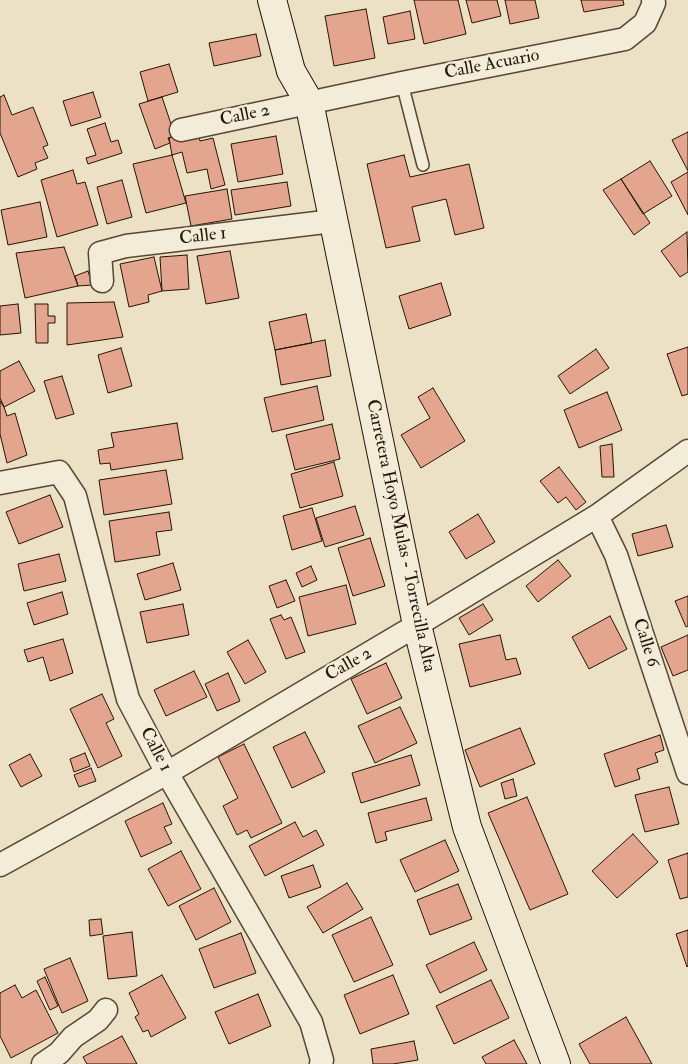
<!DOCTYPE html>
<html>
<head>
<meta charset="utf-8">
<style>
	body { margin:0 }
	canvas { display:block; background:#ece1c4 }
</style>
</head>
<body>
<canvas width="688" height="1064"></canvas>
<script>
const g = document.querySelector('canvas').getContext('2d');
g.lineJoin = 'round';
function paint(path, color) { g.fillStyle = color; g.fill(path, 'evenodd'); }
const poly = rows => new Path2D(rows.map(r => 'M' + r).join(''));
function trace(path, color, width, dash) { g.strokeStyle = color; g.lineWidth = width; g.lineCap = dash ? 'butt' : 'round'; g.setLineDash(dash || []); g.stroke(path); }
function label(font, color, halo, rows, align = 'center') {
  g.font = font + ' "IM FELL Double Pica",serif'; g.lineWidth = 4.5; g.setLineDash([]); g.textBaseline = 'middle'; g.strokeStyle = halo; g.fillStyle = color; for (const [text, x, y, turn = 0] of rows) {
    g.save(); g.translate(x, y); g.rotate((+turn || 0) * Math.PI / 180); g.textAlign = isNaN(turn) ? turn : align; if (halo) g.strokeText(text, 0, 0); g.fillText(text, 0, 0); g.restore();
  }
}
const building = poly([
	[414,0,458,0,466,34,424,44,414,0],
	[466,0,497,0,501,16,472,23,466,0],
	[505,0,535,0,539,18,510,24,505,0],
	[581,0,623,0,624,5,584,12,581,0],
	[366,9,375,58,334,66,325,16,366,9],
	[410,11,415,39,388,44,383,17,410,11],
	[256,34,261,56,214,66,209,43,256,34],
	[169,64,178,92,148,101,140,72,169,64],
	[93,92,101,117,71,126,63,101,93,92],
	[4,95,12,115,33,107,48,145,43,147,48,158,35,163,37,169,18,177,0,133,0,97,4,95],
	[162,97,175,136,168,138,170,143,155,149,139,104,162,97],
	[105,123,111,142,118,140,122,153,88,164,86,158,96,155,87,129,105,123],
	[688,132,688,171,672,140,688,132],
	[198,133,200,141,213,138,225,185,211,189,207,169,187,173,182,152,172,155,169,138,198,133],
	[276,136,283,174,238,182,231,144,276,136],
	[172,155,186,203,146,213,133,164,172,155],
	[404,155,410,177,469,164,484,228,455,235,446,199,412,207,420,241,386,248,367,164,404,155],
	[650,161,672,196,643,214,621,179,650,161],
	[73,170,77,184,85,182,98,225,57,237,41,180,73,170],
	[688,172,688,215,671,182,688,172],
	[621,179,650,223,634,235,603,190,621,179],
	[122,180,132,217,107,224,97,187,122,180],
	[287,182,291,206,235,215,231,190,287,182],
	[227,189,232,219,191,226,185,196,227,189],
	[40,202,47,237,8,245,1,210,40,202],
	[687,232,688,272,680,277,661,251,687,232],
	[64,247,78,286,25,298,16,253,64,247],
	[230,251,239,298,206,304,197,256,230,251],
	[187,255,189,289,162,291,160,257,187,255],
	[154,257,162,291,148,295,149,302,129,307,120,264,154,257],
	[88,271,92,285,78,286,75,276,88,271],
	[441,283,451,315,409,329,399,296,441,283],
	[114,302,123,337,67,345,67,303,114,302],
	[18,304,21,333,0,335,0,306,18,304],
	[35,304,48,304,48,316,55,316,55,323,48,323,48,343,36,343,35,304],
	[306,314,312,343,275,350,269,322,306,314],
	[325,340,331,376,281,385,275,350,325,340],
	[688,347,688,394,682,396,667,354,688,347],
	[121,348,132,386,108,393,98,355,121,348],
	[596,349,609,368,570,394,558,376,596,349],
	[19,361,35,391,4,407,0,398,0,371,19,361],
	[62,376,74,414,56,419,44,381,62,376],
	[317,386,324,420,272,432,264,398,317,386],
	[433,388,465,441,421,468,401,435,430,418,418,397,433,388],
	[607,392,622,430,579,448,564,410,607,392],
	[0,401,4,407,7,416,15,413,27,455,7,463,0,434,0,401],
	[177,423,183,459,111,470,110,463,100,464,98,450,114,447,111,433,177,423],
	[332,424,340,459,295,470,286,435,332,424],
	[612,444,614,477,602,477,600,446,612,444],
	[334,462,343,496,300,508,291,474,334,462],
	[559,467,586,502,576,510,566,497,558,503,540,481,559,467],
	[166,470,172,504,104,515,99,480,166,470],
	[50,495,63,527,19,544,6,512,50,495],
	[355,506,364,535,325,547,316,518,355,506],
	[312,508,322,541,292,550,283,516,312,508],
	[169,512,172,530,156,532,160,555,115,562,109,521,169,512],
	[478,514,495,542,466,559,449,532,478,514],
	[666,525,673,547,638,556,632,534,666,525],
	[370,538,385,586,353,596,338,548,370,538],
	[59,554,66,581,24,591,18,564,59,554],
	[558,560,571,576,538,602,526,586,558,560],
	[173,563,181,590,145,600,137,574,173,563],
	[311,566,317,580,302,587,296,573,311,566],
	[286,580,295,601,277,608,269,586,286,580],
	[346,585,356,624,308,636,299,597,346,585],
	[62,592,68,614,34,625,27,603,62,592],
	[688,596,688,626,686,627,675,601,688,596],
	[183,604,189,635,147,643,140,612,183,604],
	[483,604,493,620,469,635,459,618,483,604],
	[281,615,284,620,291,617,305,652,286,659,270,619,281,615],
	[610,616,627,649,589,669,572,637,610,616],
	[500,635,506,660,516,658,521,674,470,687,459,644,500,635],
	[688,635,688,670,673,676,661,647,688,635],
	[63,639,73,673,50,681,43,657,28,662,24,650,63,639],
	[248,640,266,672,245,684,227,652,248,640],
	[386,663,402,698,367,714,351,679,386,663],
	[194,671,207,697,166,716,154,690,194,671],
	[228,673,240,701,217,711,205,684,228,673],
	[102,694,114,719,106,723,122,756,98,768,70,709,102,694],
	[400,707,417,743,375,763,358,726,400,707],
	[520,728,535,764,480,787,465,750,520,728],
	[305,732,325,772,292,788,273,747,305,732],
	[660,735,664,750,655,753,658,762,637,769,640,779,615,787,604,754,660,735],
	[244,744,282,823,251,838,247,830,237,835,223,806,238,798,218,757,244,744],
	[85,753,90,766,74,772,70,759,85,753],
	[30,754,42,776,21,787,9,765,30,754],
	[411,755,420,785,361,803,352,773,411,755],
	[91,768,96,781,79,787,74,775,91,768],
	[513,779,517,796,505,799,501,783,513,779],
	[669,787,679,824,645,832,635,795,669,787],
	[527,797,568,894,530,910,488,813,527,797],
	[426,798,432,820,385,832,387,840,376,843,368,813,426,798],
	[163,803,172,824,164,827,172,843,141,857,125,821,163,803],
	[295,822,303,837,316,830,324,845,265,876,249,846,295,822],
	[633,834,658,862,617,898,592,871,633,834],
	[445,840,459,871,415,892,400,860,445,840],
	[181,851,201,889,168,906,148,869,181,851],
	[688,853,688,897,680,899,668,860,688,853],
	[313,865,321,887,289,898,281,876,313,865],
	[347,883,363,909,323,933,307,907,347,883],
	[458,884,472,919,430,935,417,900,458,884],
	[214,888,231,922,196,940,179,906,214,888],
	[371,917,393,965,354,982,332,935,371,917],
	[101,919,103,934,90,936,89,920,101,919],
	[688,930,688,966,687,967,676,934,688,930],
	[132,932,137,976,108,979,103,936,132,932],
	[241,933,256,973,214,988,199,949,241,933],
	[474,942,487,970,440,993,426,965,474,942],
	[70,958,88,1001,62,1013,44,969,70,958],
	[162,975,186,1018,151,1037,148,1030,143,1032,135,1017,139,1014,129,993,162,975],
	[393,975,409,1014,360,1034,344,995,393,975],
	[45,977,58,1006,50,1010,37,981,45,977],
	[491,980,509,1018,454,1044,436,1006,491,980],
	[15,985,22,998,36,990,58,1033,11,1058,0,1036,0,993,15,985],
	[258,994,271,1026,229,1044,215,1012,258,994],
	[626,1017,652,1064,590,1064,579,1044,626,1017],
	[122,1036,137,1064,87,1064,83,1057,122,1036],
	[514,1040,527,1064,486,1064,482,1057,514,1040],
	[414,1041,418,1060,393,1064,373,1064,371,1049,414,1041]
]);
const lane = poly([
	[402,83,423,165]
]);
const street = poly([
	[181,130,402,83,625,39,645,23,654,3,653,0],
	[102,281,100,253,126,246,333,221],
	[0,483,59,472,75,496,128,699,167,773,311,1022,322,1060,321,1064],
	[597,516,616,555,688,773],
	[0,865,167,773,417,625,597,516,688,451],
	[43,1064,59,1053,73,1037,98,1020,106,1010]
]);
const secondary = poly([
	[272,0,291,71,309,102,417,625,467,827,556,1064]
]);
const streetNames = [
	["Calle Acuario",492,65,-11],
	["Calle 2",245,116,-12],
	["Calle 1",203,237,-7],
	["Carretera Hoyo Mulas - Torrecilla Alta",400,536,78],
	["Calle 6",645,643,72],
	["Calle 2",349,665,-30],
	["Calle 1",155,750,62]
];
paint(building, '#e3a58d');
trace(building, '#261405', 1);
trace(lane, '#584735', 14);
trace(street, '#584735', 25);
trace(secondary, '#261405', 30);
trace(lane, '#f3ecd9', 11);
trace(street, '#f3ecd9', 22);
trace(secondary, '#f3ecd9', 28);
label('18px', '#261405', '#f3ecd9', streetNames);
</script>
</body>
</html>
